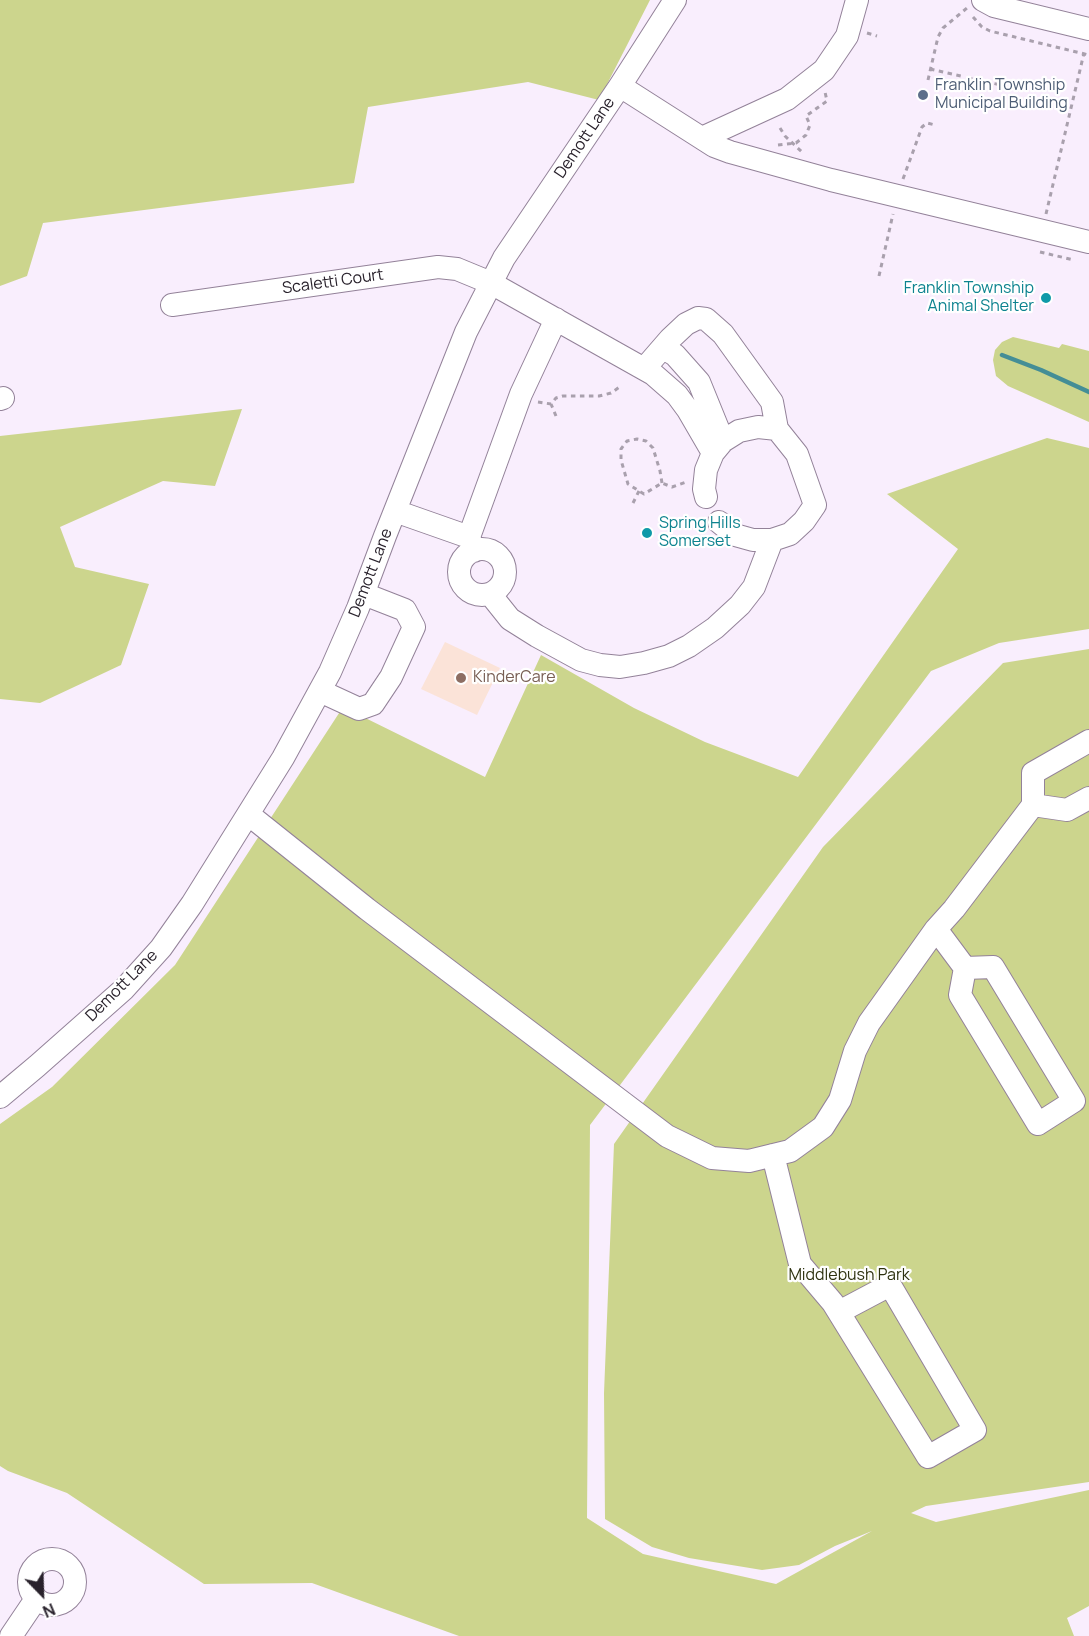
<!DOCTYPE html>
<html>
<head>
<meta charset="utf-8">
<style>
	body { margin:0 }
	#map { position:relative; width:1089px; height:1636px; overflow:hidden; background:#f9eefd; font-family:Manrope,sans-serif }
	canvas { display:block }
	.north { position:absolute; left:12px; top:1564px; width:60px; height:60px; -webkit-text-stroke:4px #fff; paint-order:stroke; rotate:157deg; font-size:16px; font-weight:700; line-height:24px; text-align:center; color:#29222c }
	.north::after { content:''; display:block; margin:auto; width:21px; height:27px; background:#29222c; clip-path:polygon(50% 0,100% 100%,50% 72%,0 100%) }
</style>
</head>
<body>
<div id="map">
<canvas width="1089" height="1636"></canvas>
<div class="north">N</div>
</div>
<script>
const g = document.querySelector('canvas').getContext('2d');
g.lineJoin = 'round';
function paint(path, color) { g.fillStyle = color; g.fill(path, 'evenodd'); }
const poly = rows => new Path2D(rows.map(r => 'M' + r).join(''));
function trace(path, color, width, dash) { g.strokeStyle = color; g.lineWidth = width; g.lineCap = dash ? 'butt' : 'round'; g.setLineDash(dash || []); g.stroke(path); }
function label(font, color, halo, rows, align = 'center') {
  g.font = font + ' Manrope,sans-serif'; g.lineWidth = 4.5; g.setLineDash([]); g.textBaseline = 'middle'; g.strokeStyle = halo; g.fillStyle = color; for (const [text, x, y, turn = 0] of rows) {
    g.save(); g.translate(x, y); g.rotate((+turn || 0) * Math.PI / 180); g.textAlign = isNaN(turn) ? turn : align; if (halo) g.strokeText(text, 0, 0); g.fillText(text, 0, 0); g.restore();
  }
}
const education = poly([
	[445,642,500,668,477,715,421,689]
]);
const green = poly([
	[0,0,650,0,599,100,528,82,368,107,354,183,43,223,27,276,0,286],
	[1013,337,1059,348,1062,344,1089,351,1089,422,1008,386,996,376,993,360,995,350,1002,342],
	[242,409,215,486,163,481,60,527,75,567,149,584,121,665,40,703,0,699,0,436],
	[1047,438,1089,448,1089,629,999,643,931,671,590,1125,587,1518,643,1554,776,1584,872,1531,835,1546,799,1565,762,1570,689,1558,652,1547,605,1519,604,1393,614,1144,823,847,1003,663,1089,649,1089,1482,926,1506,911,1513,936,1522,1089,1490,1089,1606,1067,1618,1074,1636,459,1636,312,1583,204,1584,67,1493,8,1471,0,1466,0,1124,52,1087,175,965,343,707,485,777,541,655,634,708,705,742,798,777,958,549,887,494]
]);
const stream = poly([
	[1002,355,1041,370,1089,392]
]);
const path = poly([
	[973,17,982,27,990,31,1089,55],
	[867,33,877,36],
	[930,69,961,76],
	[968,78,1001,85],
	[928,80,938,37,943,28,967,8],
	[780,128,785,136,802,152],
	[778,145,796,143,806,135,810,125,806,116,827,101,825,92],
	[903,179,922,127,927,123,935,125],
	[1046,214,1084,53],
	[1040,252,1074,260],
	[879,276,893,214],
	[538,402,551,404],
	[556,416,551,404,556,398,563,396,599,396,611,393,621,386],
	[662,483,660,471,653,448,646,441,637,439,627,441,621,449,621,460,628,484,644,494,662,483,672,487,686,482],
	[633,503,639,491]
]);
const minor = poly([
	[983,0,994,6,1089,29],
	[620,86,714,146,730,152,831,180,1089,242],
	[702,138,787,99,824,70,847,36,857,0],
	[172,305,438,267,457,269,491,283,653,374,677,395,688,410,713,453],
	[663,348,675,355,699,382,723,441],
	[644,369,670,339,686,324,698,318,706,319,723,334,772,402,777,429],
	[0,399,3,398],
	[706,497,704,489,706,470,713,453,723,441,739,431,758,427,777,429,797,454,815,505,804,521,790,534,772,540,753,540,735,535,719,522],
	[395,511,469,537],
	'459 572a23 23 0 1 1 46 0a23 23 0 1 1-46 0Z',
	[474,551,469,537,521,394,556,319],
	[490,594,510,619,537,636,581,660,600,665,620,667,644,663,669,656,689,646,715,628,740,605,754,587,772,540],
	[320,691,359,709,373,704,391,677,414,627,405,610,364,594],
	[1033,805,1067,810,1089,798],
	[248,814,367,909,667,1136,712,1158,749,1161,790,1151,823,1127,840,1100,855,1051,869,1023,936,929,965,968,960,995,1038,1124,1074,1101,993,967,965,968],
	[936,929,954,909,1033,805,1033,773,1089,741],
	[0,1097,37,1066,124,989,161,948,192,904,283,758,330,672,358,608,385,536,466,332,504,258,620,86,675,0],
	[773,1155,800,1264,833,1303,928,1457,975,1430,890,1285,839,1312],
	'29 1582a23 23 0 1 1 46 0a23 23 0 1 1-46 0Z',
	[11,1636,36,1599]
]);
const markers = [
	[923,95,6,"#5c6f8a"],
	[1046,298,6,"#0f9aa8"],
	[647,533,6,"#0f9aa8"],
	[461,678,6,"#8d6e63"]
];
const serviceNames = [
	["Franklin Township",935,86],
	["Municipal Building",935,104]
];
const streetNames = [
	["Demott Lane",585,138,-56],
	["Scaletti Court",333,282,-8],
	["Demott Lane",371,573,-69],
	["Demott Lane",122,986,-45]
];
const cultureNames = [
	["Franklin Township",1034,289],
	["Animal Shelter",1034,307],
	["Spring Hills",659,524,"left"],
	["Somerset",659,542,"left"]
];
const educationNames = [
	["KinderCare",473,678]
];
const parkNames = [
	["Middlebush Park",849,1276]
];
paint(education, '#fbe3d8');
paint(green, '#ccd58d');
trace(stream, '#448e96', 4.5);
trace(minor, '#938299', 24);
trace(path, '#a9a0ad', 3, [4.5, 4.5]);
trace(minor, '#fff', 22);
for (const [x, y, r, color] of markers) { const dot = new Path2D(); dot.arc(x, y, r, 0, 2 * Math.PI); g.fillStyle = color; g.fill(dot); trace(dot, '#fff', 2); }
label('16px', '#4e5e75', '#fff', serviceNames, 'left');
label('16px', '#29222c', '#fff', streetNames);
label('16px', '#0d838f', '#fff', cultureNames, 'right');
label('16px', '#785e54', '#fff', educationNames, 'left');
label('16px', '#2e3210', '#fff', parkNames);
</script>
</body>
</html>
